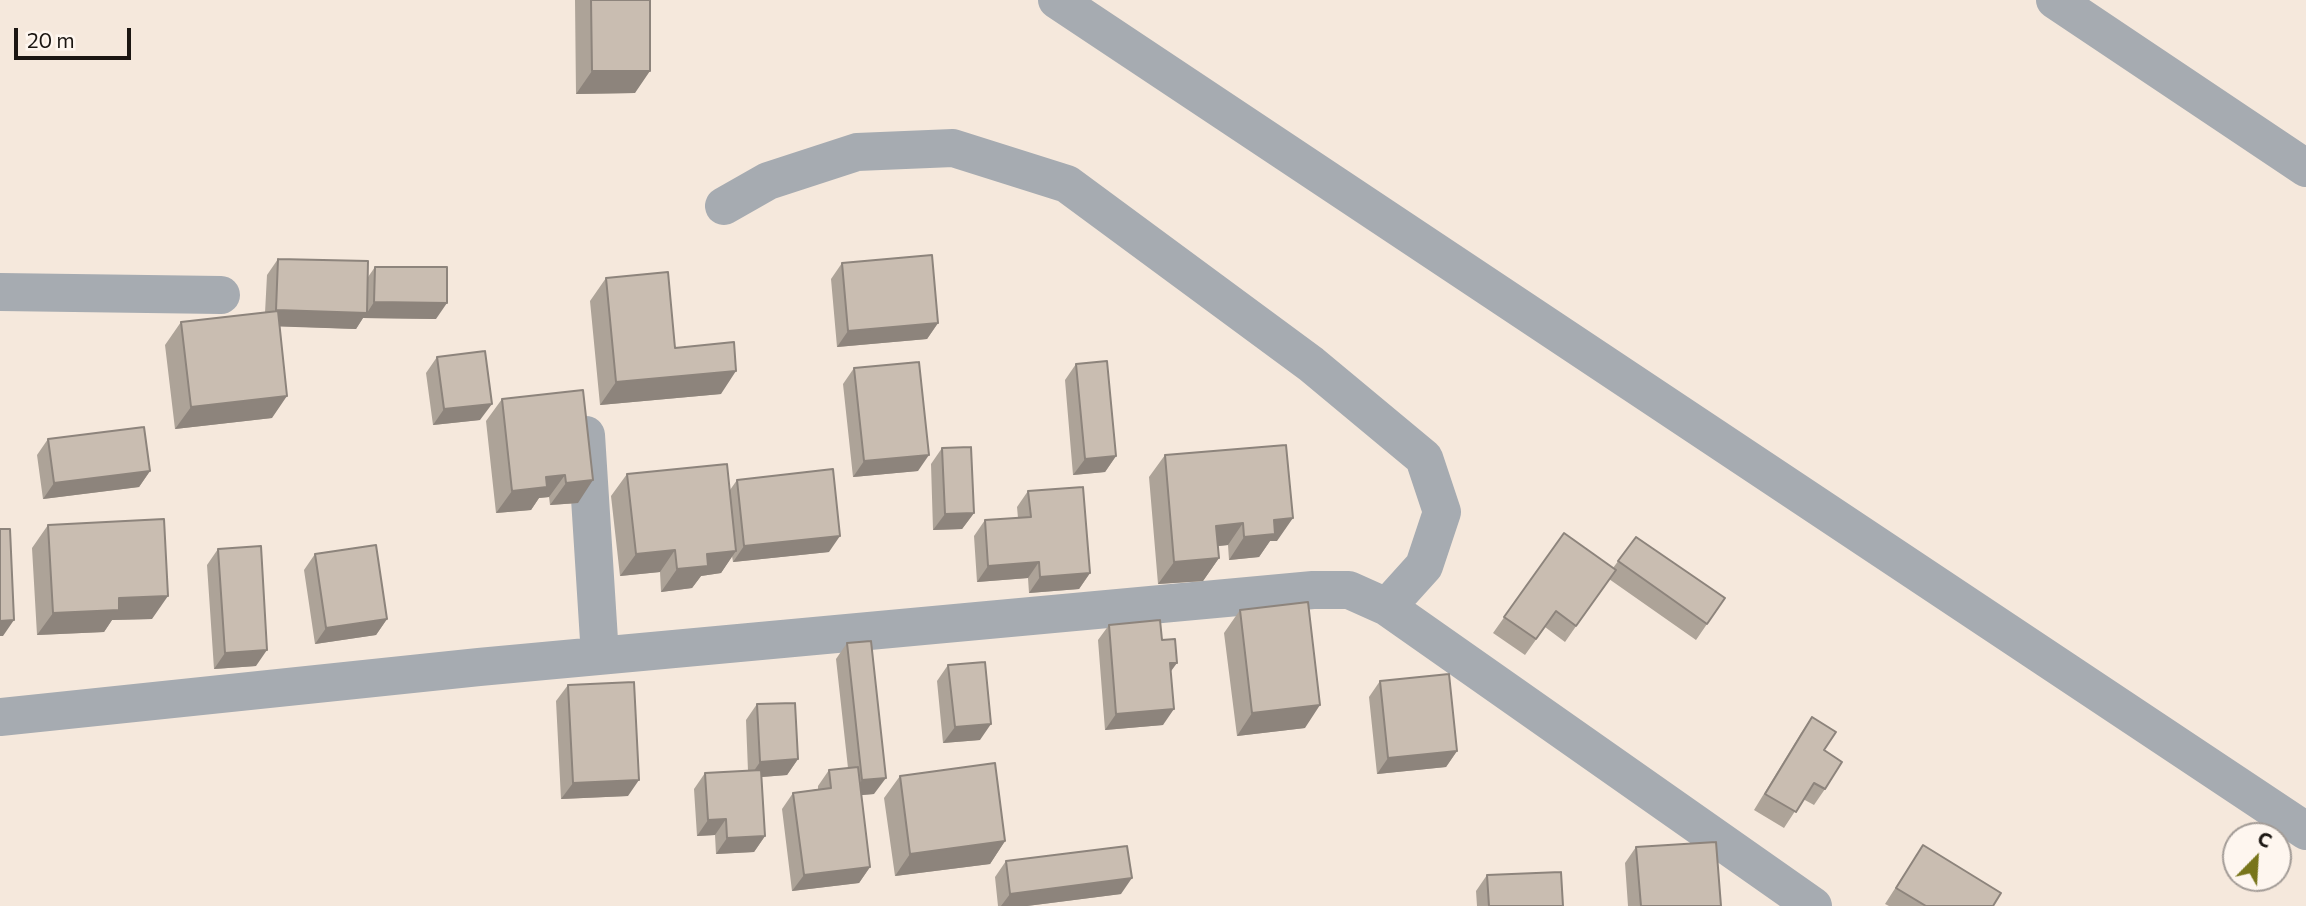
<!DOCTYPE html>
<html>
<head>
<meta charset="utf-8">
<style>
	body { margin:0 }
	#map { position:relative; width:2306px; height:906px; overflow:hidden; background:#f5e8dc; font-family:Commissioner,sans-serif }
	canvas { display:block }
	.north { position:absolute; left:2222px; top:822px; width:70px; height:70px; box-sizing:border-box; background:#fef6ef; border:2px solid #a39c97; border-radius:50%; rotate:24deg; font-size:19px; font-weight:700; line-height:28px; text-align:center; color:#1b1612 }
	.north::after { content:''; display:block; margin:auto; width:24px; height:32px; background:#78751b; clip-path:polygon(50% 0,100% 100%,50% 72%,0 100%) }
	.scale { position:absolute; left:14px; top:28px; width:117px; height:32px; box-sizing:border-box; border:4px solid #1b1612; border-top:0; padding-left:9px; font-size:21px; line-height:24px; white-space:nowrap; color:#1b1612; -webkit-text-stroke:5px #fef6ef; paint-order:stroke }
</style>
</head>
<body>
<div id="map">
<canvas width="2306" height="906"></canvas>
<div class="north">С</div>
<div class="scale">20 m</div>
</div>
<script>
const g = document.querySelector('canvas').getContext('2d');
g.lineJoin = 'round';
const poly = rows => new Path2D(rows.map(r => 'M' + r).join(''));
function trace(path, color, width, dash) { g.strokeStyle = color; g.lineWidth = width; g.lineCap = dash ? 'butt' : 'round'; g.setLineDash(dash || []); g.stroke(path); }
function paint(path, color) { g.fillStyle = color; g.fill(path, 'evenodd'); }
const minor = poly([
	[1057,0,2306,831],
	[2055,0,2306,168],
	[724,206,768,181,857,152,953,148,1067,184,1311,364,1424,458,1442,512,1424,566,1387,607],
	[0,292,221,295],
	[586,435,600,656],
	[0,717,479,667,1313,590,1349,590,1387,607,1813,906]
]);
const wall = poly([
	[575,0,650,0,635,93,576,94],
	[278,259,368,277,375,267,436,319,363,318,356,329,280,326,272,418,175,429,165,345,181,322,265,313,267,275],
	[842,263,938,323,927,339,837,347,831,279],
	[606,278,675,348,721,394,600,405,590,301],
	[437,357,480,420,433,425,426,373],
	[1076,364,1116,456,1105,472,1073,475,1065,380],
	[854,368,918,471,853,477,843,384],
	[583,390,578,503,550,505,549,497,539,498,531,510,496,513,486,421,502,399],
	[48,439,150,471,139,487,43,499,37,455],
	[942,448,974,513,962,529,933,530,931,464],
	[1165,455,1277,541,1270,541,1259,557,1229,560,1228,545,1218,546,1219,558,1203,581,1158,584,1149,477],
	[627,474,730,490,737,480,829,552,733,562,732,556,721,573,701,576,692,588,661,592,660,572,620,576,611,496],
	[1028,491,1090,573,1079,589,1029,593,1028,578,977,582,974,536,985,520,1018,518,1017,507],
	[48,525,152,619,112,620,104,632,37,635,32,548],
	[1564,533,1613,568,1636,537,1725,598,1696,640,1609,579,1565,642,1545,627,1525,655,1493,633],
	[218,549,256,666,214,669,207,565],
	[315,554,387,619,376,635,315,644,304,570],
	[1240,610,1305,728,1237,736,1224,633],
	[1109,625,1162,640,1171,671,1163,725,1105,730,1098,640],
	[847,643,874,794,861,795,870,867,859,883,792,891,782,809,793,793,818,789,818,786,829,770,848,768,836,659],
	[948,665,980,740,943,743,937,681],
	[1380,681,1457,751,1446,767,1377,774,1369,697],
	[568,685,628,796,561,799,556,701],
	[757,704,798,759,787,775,761,777,765,836,754,852,716,854,715,835,697,836,694,789,705,773,748,771,746,720],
	[1812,717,1824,750,1825,789,1814,805,1803,799,1784,828,1754,810,1801,733],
	[900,776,1005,841,990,864,895,876,884,798],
	[1923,845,1993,906,1889,906,1885,904],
	[1636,847,1721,906,1628,906,1625,863],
	[1006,861,1121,894,1027,906,998,906,995,877],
	[1487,875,1563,906,1477,906,1476,891]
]);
const shadedWall = poly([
	[592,71,650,71,635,93,576,94],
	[374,302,447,303,436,319,363,318,356,329,265,326,276,310,367,313],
	[938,323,927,339,837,347,848,331],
	[736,371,721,394,600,405,616,382],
	[287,396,272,418,175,429,191,407],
	[492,404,480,420,433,425,444,409],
	[929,455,918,471,853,477,864,461],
	[1116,456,1105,472,1073,475,1085,459],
	[150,471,139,487,43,499,54,483],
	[565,475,549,497,539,498,531,510,496,513,512,491,546,477],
	[593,480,578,503,550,505,566,483],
	[974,513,962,529,933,530,945,514],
	[1293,518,1277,541,1270,541,1259,557,1229,560,1244,537,1274,520],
	[1243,523,1228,545,1200,548,1216,526],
	[840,536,829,552,733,562,744,546],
	[675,550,660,572,620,576,636,554],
	[736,551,721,573,701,576,692,588,661,592,677,569,707,554],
	[1219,558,1203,581,1158,584,1174,562],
	[1039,562,1028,578,977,582,988,566],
	[1090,573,1079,589,1029,593,1040,577],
	[168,596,152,619,112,620,104,632,37,635,53,613,119,598],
	[387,619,376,635,315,644,326,628],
	[14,620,3,636,0,636,0,621],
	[267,650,256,666,214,669,225,653],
	[1170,663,1177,663,1166,678],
	[1320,705,1305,728,1237,736,1252,713],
	[1174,709,1163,725,1105,730,1116,714],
	[991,724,980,740,943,743,955,727],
	[1457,751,1446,767,1377,774,1388,758],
	[798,759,787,775,749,778,760,762],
	[886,778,874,794,851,796,862,780],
	[639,780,628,796,561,799,573,783],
	[726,819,715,835,697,836,708,820],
	[765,836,754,852,716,854,727,838],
	[1005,841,990,864,895,876,910,854],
	[870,867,859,883,792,891,804,875],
	[1132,878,1121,894,1027,906,1001,906,1010,894]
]);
const building = poly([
	[591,0,650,0,650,71,592,71,591,0],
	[932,255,938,323,848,331,842,263,932,255],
	[278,259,368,261,367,313,276,310,278,259],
	[375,267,447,267,447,303,374,302,375,267],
	[668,272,675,348,734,342,736,371,616,382,606,278,668,272],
	[278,311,287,396,191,407,181,322,278,311],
	[485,351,492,404,444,409,437,357,485,351],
	[1107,361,1116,456,1085,459,1076,364,1107,361],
	[919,362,929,455,864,461,854,368,919,362],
	[583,390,593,480,566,483,565,475,546,477,547,487,512,491,502,399,583,390],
	[144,427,150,471,54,483,48,439,144,427],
	[1286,445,1293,518,1274,520,1275,534,1244,537,1243,523,1216,526,1219,558,1174,562,1165,455,1286,445],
	[971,447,974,513,945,514,942,448,971,447],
	[727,464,736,551,707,554,708,566,677,569,675,550,636,554,627,474,727,464],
	[833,469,840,536,744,546,737,480,833,469],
	[1083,487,1090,573,1040,577,1039,562,988,566,985,520,1031,517,1028,491,1083,487],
	[164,519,168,596,119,598,119,610,53,613,48,525,164,519],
	[0,529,10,529,14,620,0,621,0,529],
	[1564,533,1616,570,1576,626,1556,611,1536,639,1504,617,1564,533],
	[1636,537,1725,598,1707,624,1618,561,1636,537],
	[376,545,387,619,326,628,315,554,376,545],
	[261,546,267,650,225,653,218,549,261,546],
	[1308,602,1320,705,1252,713,1240,610,1308,602],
	[1160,620,1162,640,1175,639,1177,663,1170,663,1174,709,1116,714,1109,625,1160,620],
	[871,641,886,778,862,780,847,643,871,641],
	[985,662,991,724,955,727,948,665,985,662],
	[1449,674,1457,751,1388,758,1380,681,1449,674],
	[634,682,639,780,573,783,568,685,634,682],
	[795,703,798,759,760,762,757,704,795,703],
	[1812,717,1836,732,1824,750,1842,762,1825,789,1814,783,1796,812,1765,794,1812,717],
	[995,763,1005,841,910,854,900,776,995,763],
	[858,767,870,867,804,875,793,793,831,788,829,770,858,767],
	[761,770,765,836,727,838,726,819,708,820,705,773,761,770],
	[1716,842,1721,906,1641,906,1636,847,1716,842],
	[1923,845,2001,893,1993,906,1926,906,1896,888,1923,845],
	[1127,846,1132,878,1010,894,1006,861,1127,846],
	[1561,872,1563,906,1489,906,1487,875,1561,872]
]);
trace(minor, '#a6abb1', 38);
paint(wall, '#ada398');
paint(shadedWall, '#8d847c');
paint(building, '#c9bdb1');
trace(building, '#8d847c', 2);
</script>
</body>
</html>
